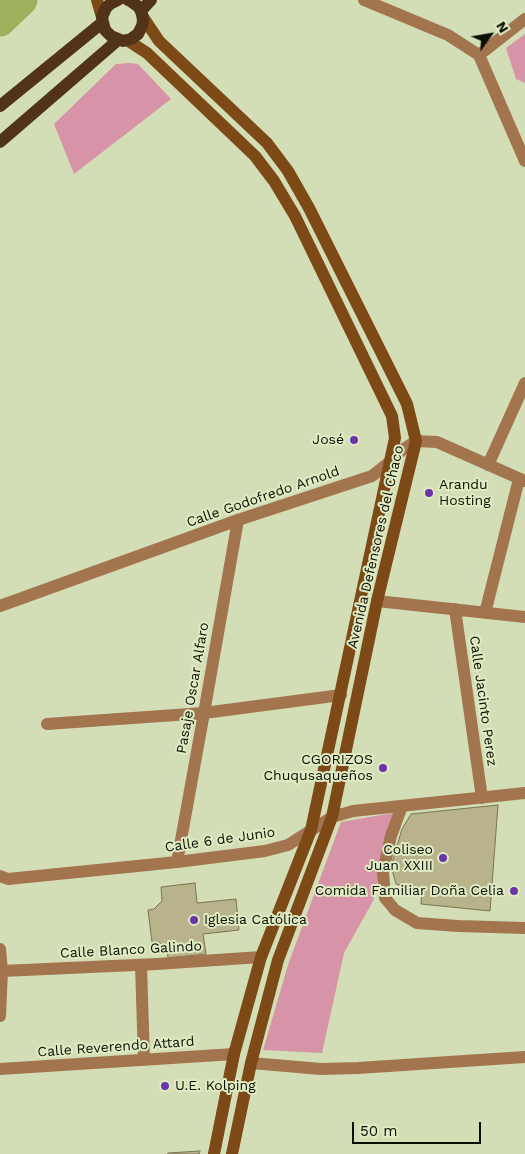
<!DOCTYPE html>
<html>
<head>
<meta charset="utf-8">
<style>
	body { margin:0 }
	#map { position:relative; width:525px; height:1154px; overflow:hidden; background:#d3deb6; font-family:"Work Sans",sans-serif }
	canvas { display:block }
	.north { position:absolute; left:465px; top:10px; width:50px; height:50px; -webkit-text-stroke:4px #e0ebc3; paint-order:stroke; rotate:58deg; font-size:14px; font-weight:700; line-height:20px; text-align:center; color:#0b0e03 }
	.north::after { content:''; display:block; margin:auto; width:18px; height:22px; background:#0b0e03; clip-path:polygon(50% 0,100% 100%,50% 72%,0 100%) }
	.scale { position:absolute; left:352px; top:1122px; width:129px; height:22px; box-sizing:border-box; border:2px solid #0b0e03; border-top:0; padding-left:6px; font-size:15px; line-height:18px; white-space:nowrap; color:#0b0e03; -webkit-text-stroke:4px #e0ebc3; paint-order:stroke }
</style>
</head>
<body>
<div id="map">
<canvas width="525" height="1154"></canvas>
<div class="north">N</div>
<div class="scale">50 m</div>
</div>
<script>
const g = document.querySelector('canvas').getContext('2d');
g.lineJoin = 'round';
function paint(path, color) { g.fillStyle = color; g.fill(path, 'evenodd'); }
const poly = rows => new Path2D(rows.map(r => 'M' + r).join(''));
function trace(path, color, width, dash) { g.strokeStyle = color; g.lineWidth = width; g.lineCap = dash ? 'butt' : 'round'; g.setLineDash(dash || []); g.stroke(path); }
function label(font, color, halo, rows, align = 'center') {
  g.font = font + ' "Work Sans",sans-serif'; g.lineWidth = 4; g.setLineDash([]); g.textBaseline = 'middle'; g.strokeStyle = halo; g.fillStyle = color; for (const [text, x, y, turn = 0] of rows) {
    g.save(); g.translate(x, y); g.rotate((+turn || 0) * Math.PI / 180); g.textAlign = isNaN(turn) ? turn : align; if (halo) g.strokeText(text, 0, 0); g.fillText(text, 0, 0); g.restore();
  }
}
const green = poly([
	[525,34,525,83,516,79,506,48],
	[129,63,138,64,171,99,74,174,54,124,116,64],
	[393,813,373,901,344,953,322,1053,263,1050,289,962,341,822]
]);
const river = poly([
	[0,21,22,0]
]);
const building = poly([
	[498,805,490,911,421,904,422,891,396,884,391,866,402,829,411,814,498,805],
	[195,883,197,903,236,899,239,930,203,934,206,954,168,958,167,950,159,942,152,942,148,910,154,909,162,901,161,887,195,883],
	[200,1151,199,1154,167,1154,168,1153,200,1151]
]);
const street = poly([
	[364,0,448,35,479,55,525,161],
	[479,55,525,19],
	[488,465,525,383],
	[377,601,525,617],
	[0,606,238,520,372,476,391,461,402,450,416,441,437,442,525,481],
	[455,609,482,798],
	[485,613,519,479],
	[47,724,204,713,341,695],
	[402,806,391,836,383,872,385,898,395,910,417,923,458,926,525,928],
	[177,862,204,713,238,520],
	[0,876,8,879,177,862,265,851,288,845,332,817,353,811,525,793],
	[0,949,2,971,0,1016],
	[141,965,144,1060],
	[2,971,157,964,261,957],
	[251,1063,321,1069,358,1068,525,1057],
	[0,1069,234,1054]
]);
const secondary = poly([
	[97,0,102,17],
	[143,17,159,41,267,143,288,171,309,208,407,404,416,441,377,601,332,817,278,960,251,1063,232,1154],
	[127,40,147,53,255,156,274,181,295,216,392,416,395,438,311,830,261,957,234,1054,214,1154]
]);
const primary = poly([
	[118,0,110,4,106,8,102,17,103,22,105,30,111,36,123,41,131,39,138,34,142,26,143,21,142,14,139,7,132,2,128,0],
	[141,11,151,0],
	[0,106,103,22],
	[0,142,118,40]
]);
const markers = [
	[354,440,5,"#6933aa"],
	[429,493,5,"#6933aa"],
	[383,768,5,"#6933aa"],
	[443,858,5,"#6933aa"],
	[514,891,5,"#6933aa"],
	[194,920,5,"#6933aa"],
	[165,1086,5,"#6933aa"]
];
const poiNames = [
	["José",344,440],
	["Arandu",439,485,"left"],
	["Hosting",439,501,"left"],
	["CGORIZOS",373,760],
	["Chuqusaqueños",373,776],
	["Coliseo",433,850],
	["Juan XXIII",433,866],
	["Comida Familiar Doña Celia",504,891],
	["Iglesia Católica",204,920,"left"],
	["U.E. Kolping",175,1086,"left"]
];
const streetNames = [
	["Calle Godofredo Arnold",263,497,-19],
	["Avenida Defensores del Chaco",376,547,-77],
	["Pasaje Oscar Alfaro",193,688,-80],
	["Calle Jacinto Perez",483,701,82],
	["Calle 6 de Junio",220,840,-8],
	["Calle Blanco Galindo",131,950,-3],
	["Calle Reverendo Attard",116,1047,-4]
];
paint(green, '#d793a7');
trace(river, '#9db15c', 31);
paint(building, '#b9b38c');
trace(building, '#79744f', 1);
trace(street, '#a3754f', 12);
trace(secondary, '#7d4916', 12);
trace(primary, '#513318', 12);
for (const [x, y, r, color] of markers) { const dot = new Path2D(); dot.arc(x, y, r, 0, 2 * Math.PI); g.fillStyle = color; g.fill(dot); trace(dot, '#e0ebc3', 2); }
label('14px', '#0b0e03', '#e0ebc3', poiNames, 'right');
label('14px', '#0b0e03', '#e0ebc3', streetNames);
</script>
</body>
</html>
